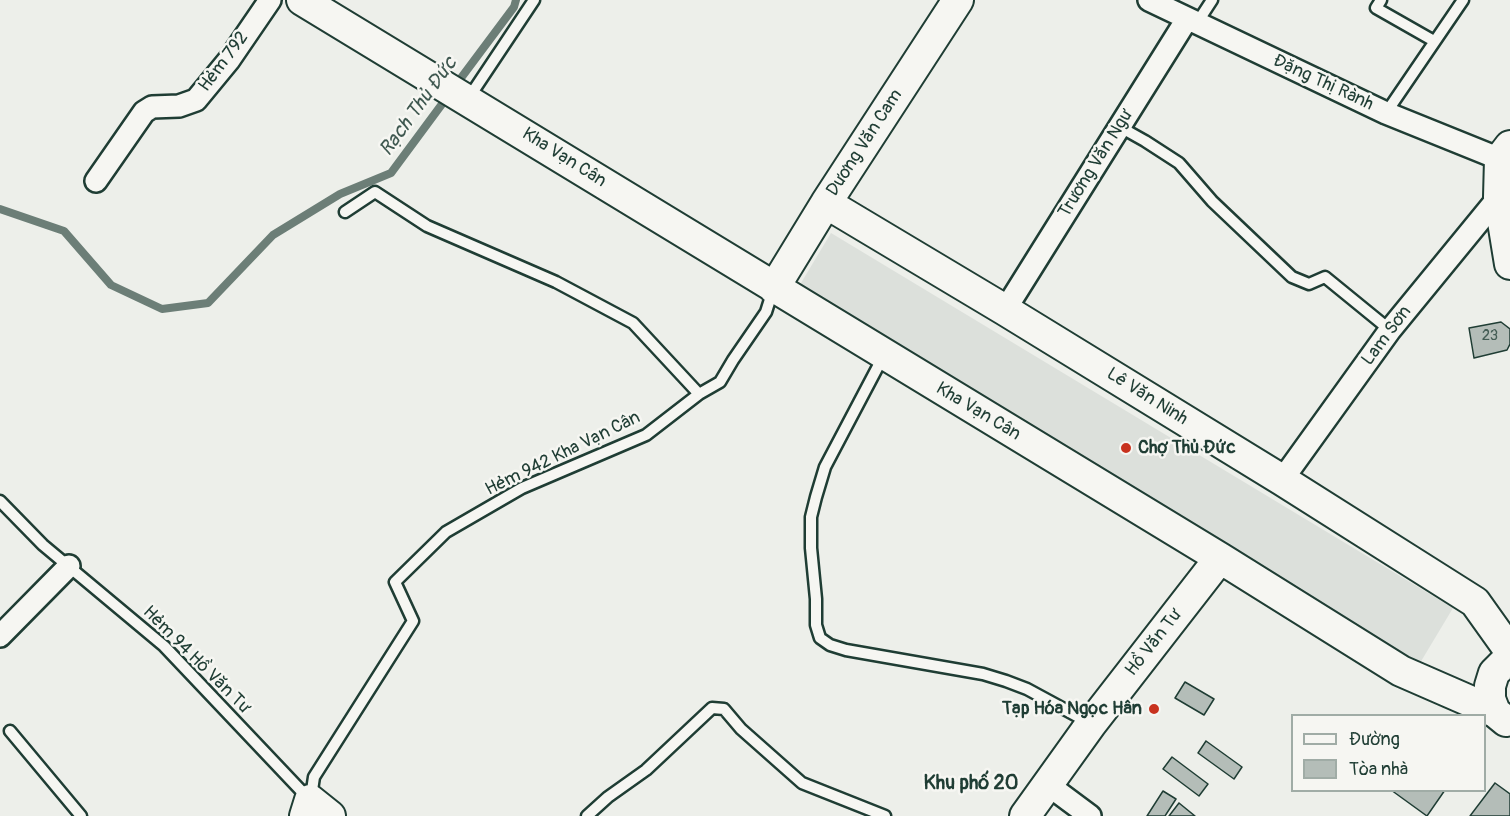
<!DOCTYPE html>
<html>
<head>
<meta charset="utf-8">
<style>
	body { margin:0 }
	#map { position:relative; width:1510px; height:816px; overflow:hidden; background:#edefea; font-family:Pangolin,sans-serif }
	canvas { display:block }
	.legend { position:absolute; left:1291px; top:714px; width:195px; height:78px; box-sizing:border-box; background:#f6f6f2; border:2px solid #a0aca6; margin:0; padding:8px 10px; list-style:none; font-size:18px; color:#1f3d34 }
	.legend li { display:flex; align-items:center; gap:12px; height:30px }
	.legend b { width:30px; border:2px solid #a0aca6 }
</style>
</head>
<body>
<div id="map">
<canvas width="1510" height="816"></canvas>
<ul class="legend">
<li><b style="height:8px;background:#f6f6f2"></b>Đường</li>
<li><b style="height:16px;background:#b4bdb8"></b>Tòa nhà</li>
</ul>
</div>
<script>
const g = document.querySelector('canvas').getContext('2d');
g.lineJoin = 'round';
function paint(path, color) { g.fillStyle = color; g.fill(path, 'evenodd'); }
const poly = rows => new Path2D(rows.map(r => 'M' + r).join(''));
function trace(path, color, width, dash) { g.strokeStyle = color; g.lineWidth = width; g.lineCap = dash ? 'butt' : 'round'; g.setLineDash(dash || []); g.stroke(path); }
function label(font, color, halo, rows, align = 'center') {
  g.font = font + ' Pangolin,sans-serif'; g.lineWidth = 5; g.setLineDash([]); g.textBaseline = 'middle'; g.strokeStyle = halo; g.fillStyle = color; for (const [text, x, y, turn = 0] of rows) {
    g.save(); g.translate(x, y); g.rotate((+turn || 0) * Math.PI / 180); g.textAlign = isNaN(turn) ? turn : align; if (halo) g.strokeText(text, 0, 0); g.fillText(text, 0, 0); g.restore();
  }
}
const built = poly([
	[831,233,1453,608,1420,663,798,288]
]);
const stream = poly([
	[455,86,514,7,516,0],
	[0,209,64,231,111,285,162,309,208,303,273,235,340,194,391,173,448,96]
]);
const building = poly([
	[1501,322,1510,329,1510,344,1507,350,1474,358,1469,328,1501,322],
	[1185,682,1214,699,1204,715,1175,698,1185,682],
	[1206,741,1242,767,1234,779,1198,753,1206,741],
	[1172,757,1208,784,1199,796,1163,769,1172,757],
	[1495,783,1510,794,1510,816,1470,816,1495,783],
	[1391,790,1445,790,1427,816,1391,790],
	[1163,791,1176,799,1165,816,1147,816,1163,791],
	[1179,803,1195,816,1169,816,1179,803]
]);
const lane = poly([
	[1381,0,1376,8,1434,41],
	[1197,23,1212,0],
	[468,99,534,0],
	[1386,113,1463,0],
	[1120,127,1145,141,1179,163,1212,201,1292,277,1309,284,1325,277,1390,330],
	[345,212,375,192,427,226,556,282,633,323,699,394],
	[884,355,825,467,816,497,811,517,811,548,816,599,816,625,820,638,830,645,846,650,983,674,1006,681,1027,689,1088,722],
	[0,501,43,545,164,646,308,798],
	[10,731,81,816],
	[311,797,314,777,413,621,395,582,446,532,522,488,646,435,699,394,720,382,733,360,766,312,773,290],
	[587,816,608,797,646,770,712,708,724,709,741,729,802,783,885,816]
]);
const street = poly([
	[1149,0,1386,113,1500,159],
	[96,181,144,112,152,107,179,106,196,100,229,60,270,0],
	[1005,310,1187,19],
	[1282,480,1390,330,1499,197],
	[0,636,69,566],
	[1047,784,1090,816]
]);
const secondary = poly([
	[302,0,1220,558,1401,671,1495,712],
	[1510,146,1500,159,1499,197,1510,264],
	[826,203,1005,310,1282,480,1475,602,1510,651],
	[774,288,826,203,958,0],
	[1506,721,1495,712,1490,699,1490,686,1494,673,1503,664,1510,661],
	[305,816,310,800,330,816],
	[1025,816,1091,724,1220,558]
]);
const markers = [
	[1126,448,6,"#c8321e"],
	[1154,709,6,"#c8321e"]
];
const numberNames = [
	["23",1490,336]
];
const streetNames = [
	["Hẻm 792",224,62,-53],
	["Đặng Thị Rành",1323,83,25],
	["Dương Văn Cam",865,143,-57],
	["Kha Vạn Cân",564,158,32],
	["Trương Văn Ngư",1096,164,-58],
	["Lam Sơn",1387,336,-53],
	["Lê Văn Ninh",1147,397,32],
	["Kha Vạn Cân",978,412,31],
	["Hẻm 942 Kha Vạn Cân",563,454,-26],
	["Hồ Văn Tư",1154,643,-52],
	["Hẻm 94 Hồ Văn Tư",196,660,45]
];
const poiNames = [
	["Chợ Thủ Đức",1138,448],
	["Tạp Hóa Ngọc Hân",1142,709,"right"]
];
const waterNames = [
	["Rạch Thủ Đức",419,107,-54]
];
const neighbourhoodNames = [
	["Khu phố 20",971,784]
];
paint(built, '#dce0db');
trace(stream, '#6c7e77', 8);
paint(building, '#b4bdb8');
trace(building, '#1f3d34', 1.5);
trace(lane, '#1f3d34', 15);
trace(street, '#1f3d34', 26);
trace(secondary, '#1f3d34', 34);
trace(lane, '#f6f6f2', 10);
trace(street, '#f6f6f2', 21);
trace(secondary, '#f6f6f2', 30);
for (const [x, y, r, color] of markers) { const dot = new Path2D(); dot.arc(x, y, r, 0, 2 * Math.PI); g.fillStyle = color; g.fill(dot); trace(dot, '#f6f6f2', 2); }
label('15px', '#445d55', null, numberNames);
label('18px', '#1f3d34', '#f6f6f2', streetNames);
label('bold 18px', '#1f3d34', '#f6f6f2', poiNames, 'left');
label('italic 20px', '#3f5850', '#f6f6f2', waterNames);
label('bold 20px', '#1f3d34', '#f6f6f2', neighbourhoodNames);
</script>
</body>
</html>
